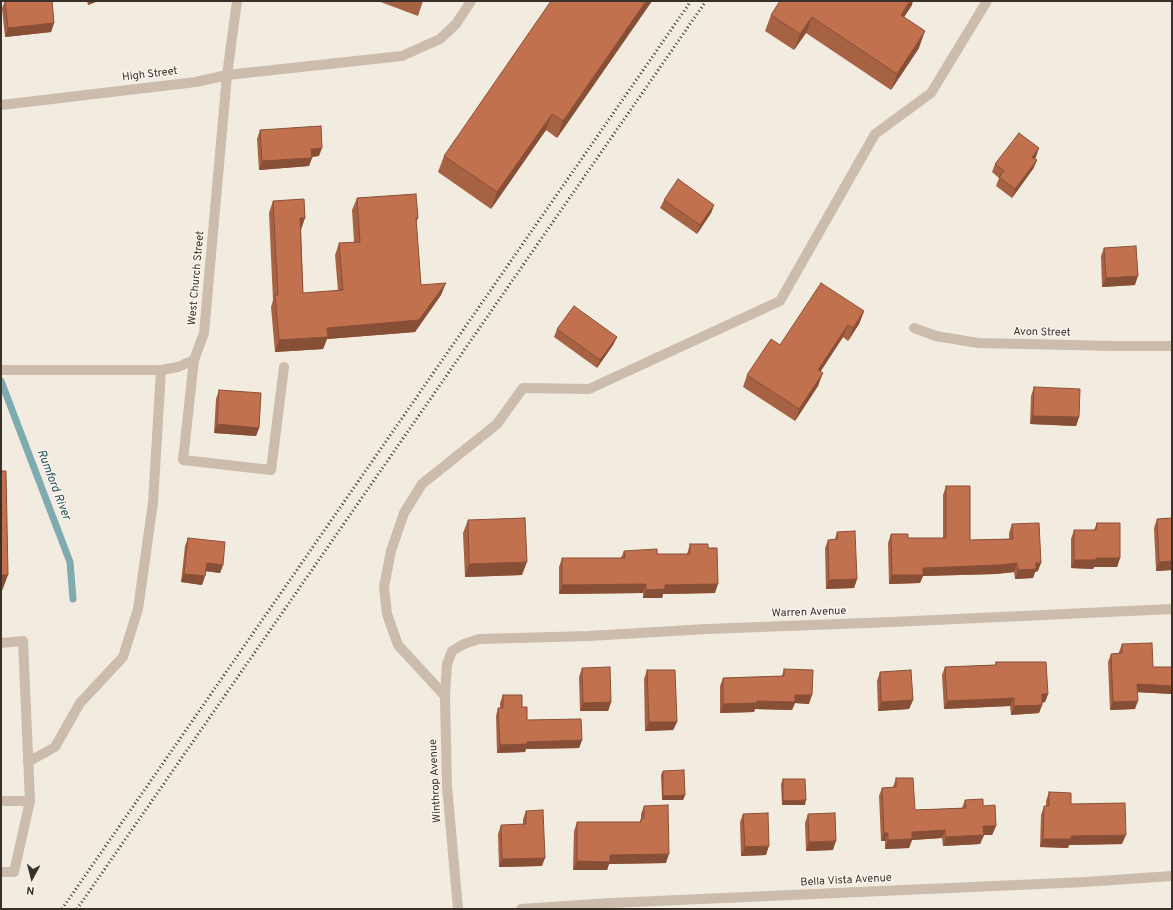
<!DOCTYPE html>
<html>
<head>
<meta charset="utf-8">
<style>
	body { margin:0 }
	#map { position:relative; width:1173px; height:910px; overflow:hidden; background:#f2ebe0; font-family:Overpass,sans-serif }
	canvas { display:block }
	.frame { position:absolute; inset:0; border:2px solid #39302a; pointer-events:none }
	.north { position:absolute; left:12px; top:858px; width:40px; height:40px; -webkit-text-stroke:3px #faf4ec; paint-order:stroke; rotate:187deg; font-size:11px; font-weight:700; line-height:16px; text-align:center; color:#39302a }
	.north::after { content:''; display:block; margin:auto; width:14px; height:18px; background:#39302a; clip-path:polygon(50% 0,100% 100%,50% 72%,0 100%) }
</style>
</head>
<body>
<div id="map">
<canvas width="1173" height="910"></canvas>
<div class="frame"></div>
<div class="north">N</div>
</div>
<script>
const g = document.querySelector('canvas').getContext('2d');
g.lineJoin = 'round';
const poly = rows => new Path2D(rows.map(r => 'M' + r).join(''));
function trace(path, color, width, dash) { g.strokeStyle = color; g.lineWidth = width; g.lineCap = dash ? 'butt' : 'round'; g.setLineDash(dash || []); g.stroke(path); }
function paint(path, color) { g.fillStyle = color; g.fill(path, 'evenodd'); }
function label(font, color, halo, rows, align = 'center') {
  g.font = font + ' Overpass,sans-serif'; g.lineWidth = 3; g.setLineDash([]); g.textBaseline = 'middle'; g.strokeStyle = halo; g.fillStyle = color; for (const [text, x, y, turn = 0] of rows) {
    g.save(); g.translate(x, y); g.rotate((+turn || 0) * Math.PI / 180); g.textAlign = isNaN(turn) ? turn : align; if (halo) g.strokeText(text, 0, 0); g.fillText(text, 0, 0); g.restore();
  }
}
const stream = poly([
	[1,381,70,562,73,599]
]);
const lane = poly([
	[227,75,402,56,440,39,456,24,471,1],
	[194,360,183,460,271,470,284,367],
	[1,643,23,641,30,801,1,801],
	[445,696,398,645,387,614,384,587,391,551,404,513,422,484,497,424,523,388,589,389,780,301,875,134,931,93,987,1],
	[28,762,55,747,80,703,123,657,138,609,153,503,161,370],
	[1,872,14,872,30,801]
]);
const street = poly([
	[1,105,196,82,227,75,237,1],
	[914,328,936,336,978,343,1115,346,1172,346],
	[1,370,161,370,178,367,194,360,204,333,227,75],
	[458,909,447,786,445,696,447,664,452,651,464,644,479,639,589,636,707,629,892,622,1172,609],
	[521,909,611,903,1085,882,1172,876]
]);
const rail = poly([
	[62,909,691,1],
	[77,909,706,1]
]);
const wall = poly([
	[5,1,52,1,54,23,51,32,5,37,2,8],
	[87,1,98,1,88,5],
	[378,1,423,1,418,16],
	[652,1,557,138,546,130,491,209,438,172,444,156],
	[912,5,904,17,919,48,891,90,806,33,794,50,765,31,771,15],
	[260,130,319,156,312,157,309,166,259,170,257,139],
	[1036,157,1035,159,1037,160,1033,169,1012,198,996,186,999,178,992,172,995,164],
	[357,198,418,218,416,223,421,285,441,295,415,332,327,339,323,349,275,352,271,307,273,300,269,213,273,201,301,230,303,293,338,291,335,255,339,243,354,242,352,210],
	[664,200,714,205,711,213,697,234,660,208],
	[1104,248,1135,285,1102,287,1101,256],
	[864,311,859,324,848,341,843,337,820,372,818,386,795,421,743,387,747,375],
	[557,329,617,337,613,345,597,368,554,337],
	[1034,387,1079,417,1076,426,1030,424,1031,396],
	[219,390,259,428,256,436,214,433,216,399],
	[946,486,970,540,1009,539,1009,533,1012,524,1038,571,1035,572,1033,578,1015,579,1014,572,996,574,923,576,920,583,889,584,888,543,891,534,908,538,943,538,943,495],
	[1157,519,1172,570,1156,571,1154,528],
	[468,520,522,575,465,577,463,533],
	[1097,523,1120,558,1117,567,1094,567,1093,569,1071,568,1071,539,1074,530,1094,530],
	[837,532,857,579,854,588,826,589,825,548,828,540,835,539],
	[188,538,223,565,220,573,206,571,205,576,202,585,181,582,185,546],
	[690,544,708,548,715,593,663,594,662,598,643,598,643,593,559,594,559,567,562,558,621,558,624,551,657,554,687,554],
	[1122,644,1153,667,1172,667,1172,694,1137,692,1135,709,1110,710,1108,662,1111,654,1119,653,1119,652],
	[996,662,1048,694,1045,702,1042,703,1042,705,1039,713,1011,715,1010,706,944,709,942,675,945,667,995,665],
	[582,668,611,702,608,711,580,711,579,677],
	[784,669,809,704,795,703,792,710,755,709,754,712,720,713,720,686,723,678,782,676],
	[647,670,677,722,673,730,645,731,644,679],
	[880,672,913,700,909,709,878,711,877,681],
	[503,695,522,707,527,720,582,740,579,748,526,749,525,752,497,753,496,716,498,708,500,708,500,703],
	[663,771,685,795,683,800,662,800,661,775],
	[896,778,915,810,962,808,965,800,983,806,996,826,992,835,984,835,980,844,943,846,942,838,912,840,909,848,885,849,885,841,881,841,879,796,882,788,893,787],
	[783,779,805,805,782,805,781,784],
	[1049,792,1071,804,1122,844,1069,845,1068,848,1040,847,1041,815,1044,806,1046,806,1046,801],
	[644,806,666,863,609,864,607,870,573,870,574,831,577,822,640,822,641,818,641,814],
	[526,811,542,866,499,867,498,834,501,825,523,825,523,819],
	[743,814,766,855,741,856,740,822],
	[808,814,833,850,806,851,805,823]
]);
const shadedWall = poly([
	[90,1,98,1,88,5],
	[646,1,652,1,557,138,563,121],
	[910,1,913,1,912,5,895,31,901,15],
	[812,17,806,33,794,50,800,34],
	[54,23,51,32,5,37,8,28],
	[925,31,919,48,891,90,897,74],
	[552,114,546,130,491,209,497,192],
	[322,148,319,156,308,157,311,149],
	[1039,148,1036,157,1029,166,1032,157],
	[312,158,309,166,259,170,262,161],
	[1037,160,1033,169,1012,198,1015,189],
	[714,205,711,213,697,234,700,225],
	[300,218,305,218,301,230,295,230],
	[1138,276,1135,285,1102,287,1106,278],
	[446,283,441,295,415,332,327,339,323,349,275,352,279,340,327,328],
	[864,311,859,324,848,341,853,328],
	[848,325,843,337,813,383,818,370],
	[617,337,613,345,597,368,600,360],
	[823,373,818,386,795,421,799,409],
	[1033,416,1079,417,1076,426,1030,424],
	[217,424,259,428,256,436,214,433],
	[1096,558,1120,558,1117,567,1094,567,1093,569,1071,568,1074,560],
	[1172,561,1172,570,1156,571,1159,562],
	[527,562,522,575,465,577,469,564],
	[207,563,223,565,220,573,204,571],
	[1017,563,1014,572,996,574,923,576,920,583,889,584,892,575,923,568],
	[1036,563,1041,563,1038,571,1035,572,1033,578,1015,579,1018,570],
	[184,574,205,576,202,585,181,582],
	[1,575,8,575,2,591,1,591],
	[857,579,854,588,826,589,829,580],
	[646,584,643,593,559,594,562,585],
	[718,584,715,593,663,594,662,598,643,598,646,590,665,585],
	[1137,684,1172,686,1172,694,1134,692],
	[1042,694,1048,694,1045,702,1039,703],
	[795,695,812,695,809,704,795,703,792,710,755,709,754,712,720,713,723,704,757,701],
	[1014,698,1010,706,944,709,947,701],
	[913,700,909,709,878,711,881,702],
	[1138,701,1135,709,1110,710,1113,702],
	[611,702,608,711,580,711,583,703],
	[1042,705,1039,713,1011,715,1014,706],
	[649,722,677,722,673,730,645,731],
	[582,740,579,748,526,749,525,752,497,753,500,745,527,742],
	[685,795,683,800,662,800,663,796],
	[806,800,805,805,782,805,783,801],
	[983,826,996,826,992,835,980,835],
	[945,830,942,838,912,840,909,848,885,849,888,840,912,832],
	[884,833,888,833,885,841,881,841],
	[984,835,980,844,943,846,946,837],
	[1126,835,1122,844,1069,845,1068,848,1040,847,1043,839,1071,836],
	[836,841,833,850,806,851,809,842],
	[769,846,766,855,741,856,745,847],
	[669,854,666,863,609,864,607,870,573,870,577,861,610,855],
	[545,858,542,866,499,867,502,859]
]);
const building = poly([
	[5,1,52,1,54,23,8,28,5,1],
	[551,1,646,1,563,121,552,114,497,192,444,156,551,1],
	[780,1,910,1,901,15,925,31,897,74,812,17,800,34,771,15,780,1],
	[321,126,322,148,311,149,312,158,262,161,260,130,321,126],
	[1019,133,1039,148,1032,157,1037,160,1015,189,999,177,1004,171,995,164,1019,133],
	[678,179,714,205,700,225,664,200,678,179],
	[416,194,418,218,416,218,421,285,446,283,419,320,327,328,328,337,279,340,275,295,278,295,273,201,304,199,305,218,300,218,303,293,343,290,339,243,360,242,357,198,416,194],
	[1136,246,1138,276,1106,278,1104,248,1136,246],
	[821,283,864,311,853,328,848,325,818,370,823,373,799,409,747,375,771,339,780,345,821,283],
	[574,306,617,337,600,360,557,329,574,306],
	[1034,387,1080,389,1079,417,1033,416,1034,387],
	[219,390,261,393,259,428,217,424,219,390],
	[1,471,6,471,8,575,1,575,1,471],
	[946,486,970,486,970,540,1013,539,1012,524,1039,523,1041,563,1036,563,1036,569,1018,570,1017,563,999,565,923,568,923,575,892,575,891,534,908,534,908,538,946,538,946,486],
	[525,518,527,562,469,564,468,520,525,518],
	[1172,518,1172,561,1159,562,1157,519,1172,518],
	[1097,523,1120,523,1120,558,1096,558,1096,560,1074,560,1074,530,1096,530,1097,523],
	[855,531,857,579,829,580,828,540,838,539,837,532,855,531],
	[188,538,225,542,223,565,207,563,205,576,184,574,188,538],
	[690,544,708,544,708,548,717,548,718,584,665,585,665,589,646,590,646,584,562,585,562,558,625,558,624,551,657,549,657,554,690,554,690,544],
	[1152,643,1153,667,1172,667,1172,686,1137,684,1138,701,1113,702,1111,654,1122,653,1122,644,1152,643],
	[996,662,1046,662,1048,694,1042,694,1042,705,1014,706,1014,698,947,701,945,667,996,665,996,662],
	[610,667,611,702,583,703,582,668,610,667],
	[784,669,813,670,812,695,795,695,795,702,757,701,757,703,723,704,723,678,784,676,784,669],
	[647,670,675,670,677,722,649,722,647,670],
	[911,670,913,700,881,702,880,672,911,670],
	[503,695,522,695,522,707,527,707,527,720,581,719,582,740,527,742,527,744,500,745,498,708,503,708,503,695],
	[684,770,685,795,663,796,663,771,684,770],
	[896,778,913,778,915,810,966,808,965,800,983,799,983,806,995,805,996,826,983,826,984,835,946,837,945,830,912,832,912,839,888,840,888,833,884,833,882,788,896,787,896,778],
	[783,779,805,779,806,800,783,801,783,779],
	[1049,792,1071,793,1071,804,1125,803,1126,835,1071,836,1071,839,1043,839,1044,806,1049,806,1049,792],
	[668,805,669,854,610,855,610,862,577,861,577,822,641,822,641,819,644,818,644,806,668,805],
	[543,810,545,858,502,859,501,825,526,824,526,811,543,810],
	[768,813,769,846,745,847,743,814,768,813],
	[835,813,836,841,809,842,808,814,835,813]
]);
const streetNames = [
	["High Street",150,75,-7],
	["West Church Street",197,278,-85],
	["Avon Street",1042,333,1],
	["Warren Avenue",809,613,-2],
	["Winthrop Avenue",436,781,-93],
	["Bella Vista Avenue",846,881,-3]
];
const waterNames = [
	["Rumford River",53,485,69]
];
trace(stream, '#7faaaf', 7);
trace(lane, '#cbbcac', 10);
trace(street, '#cbbcac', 10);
trace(rail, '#39302a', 3, [1, 3]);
paint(wall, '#a76143');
paint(shadedWall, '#884f37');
paint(building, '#c2714e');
trace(building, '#884f37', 1);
label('11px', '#39302a', '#faf4ec', streetNames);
label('italic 12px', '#21535a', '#faf4ec', waterNames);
</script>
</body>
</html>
